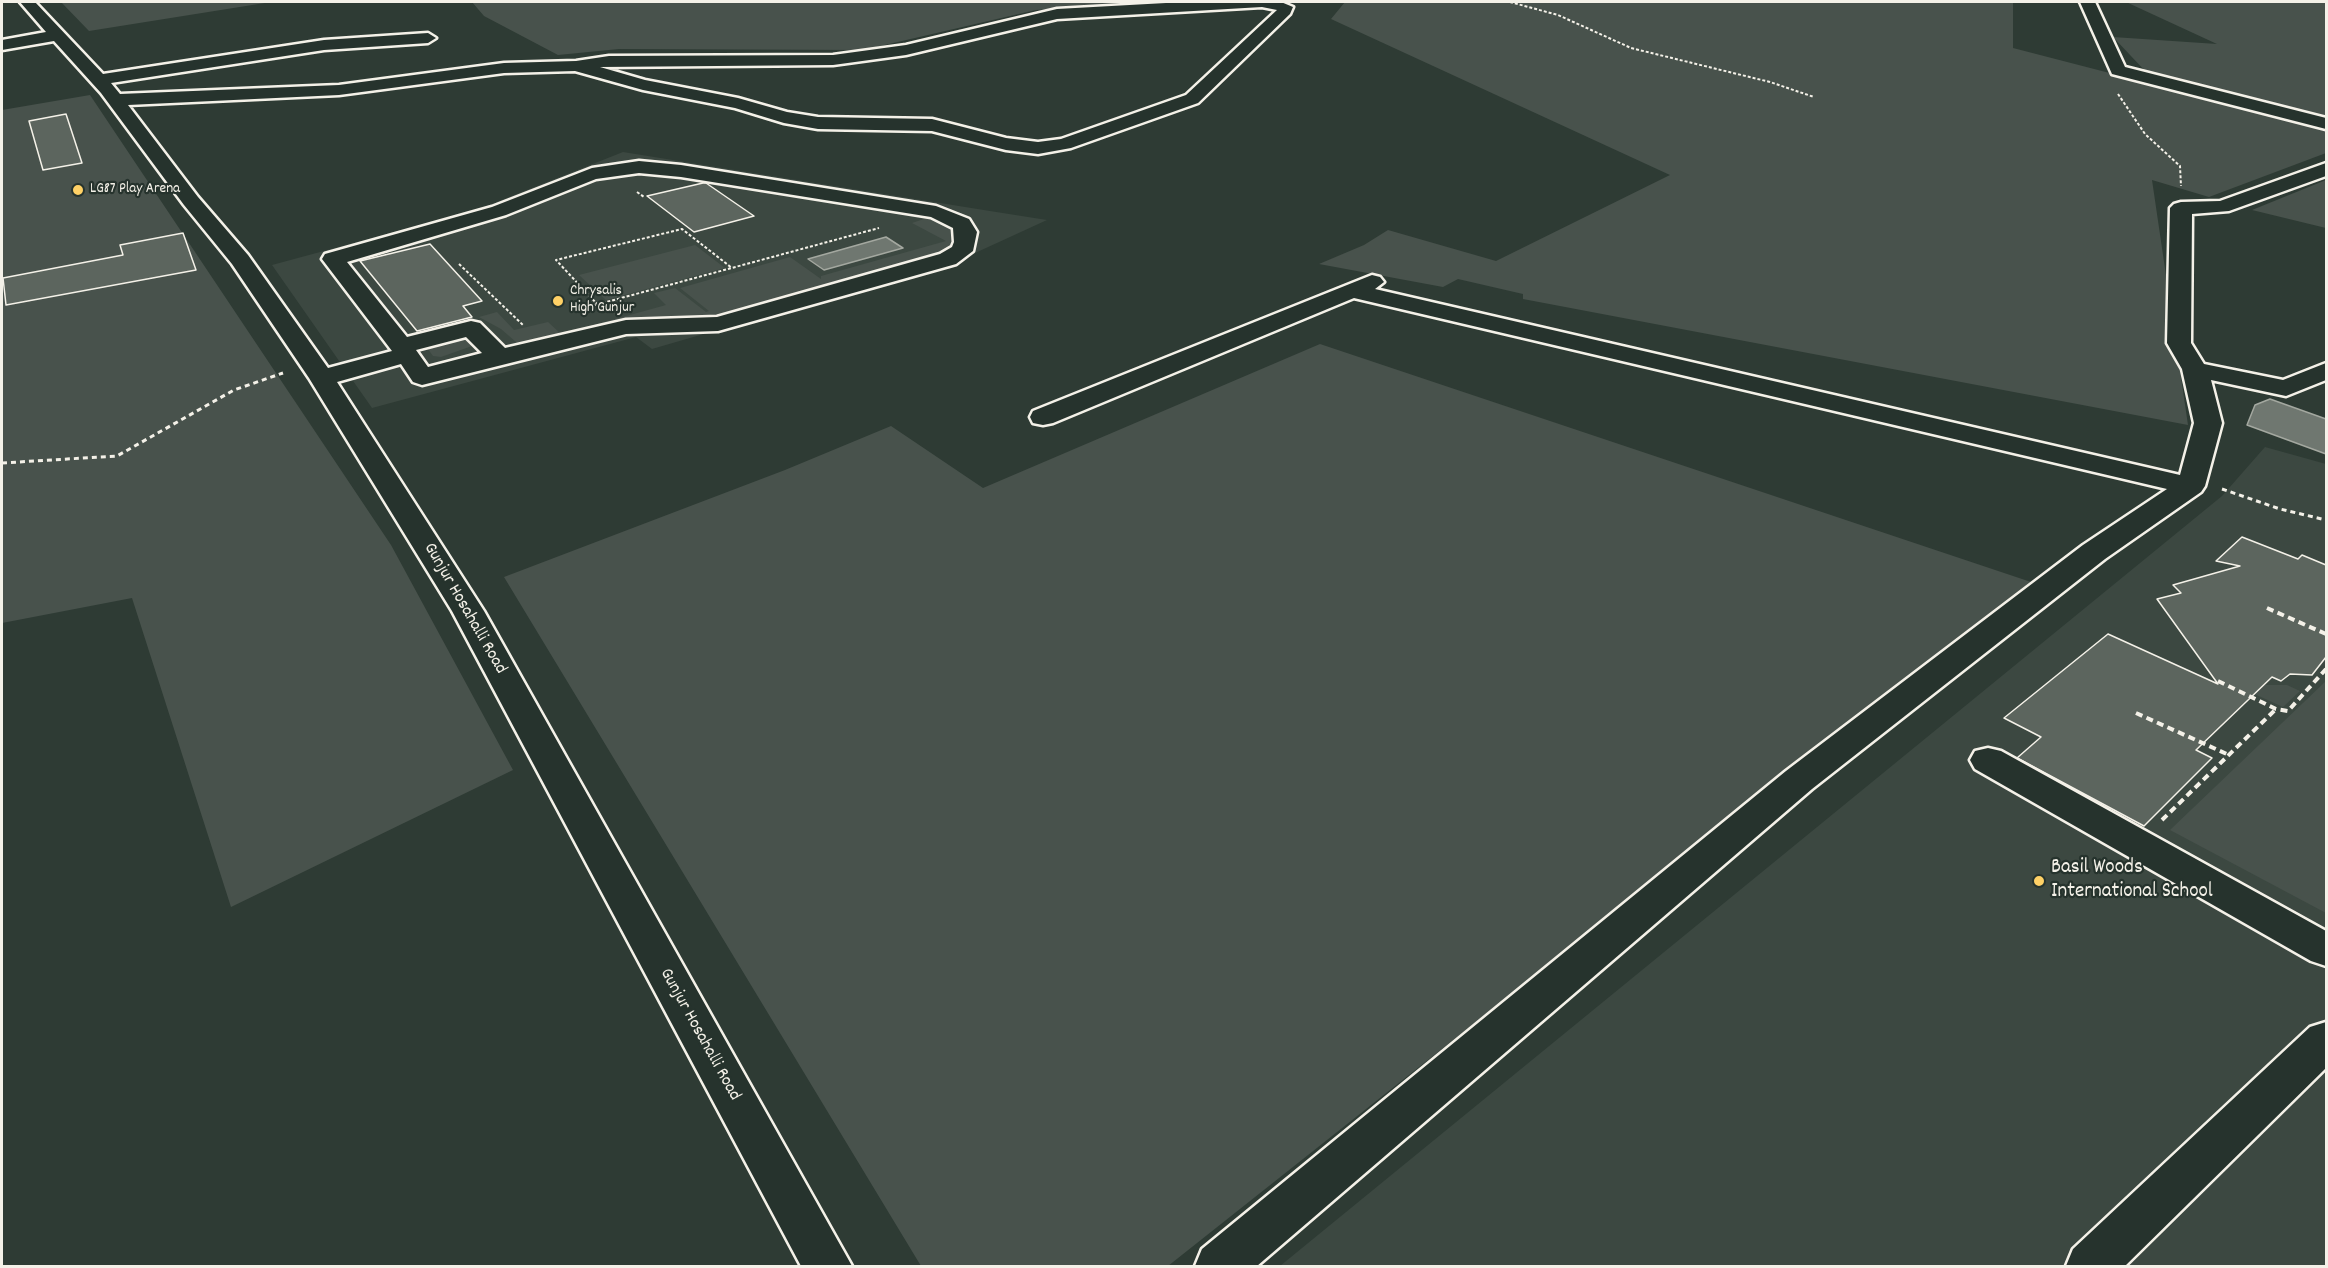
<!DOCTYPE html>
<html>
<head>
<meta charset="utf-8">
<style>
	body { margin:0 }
	#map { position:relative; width:2328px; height:1268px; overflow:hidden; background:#2e3b34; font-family:Dekko,sans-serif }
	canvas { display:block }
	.frame { position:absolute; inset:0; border:3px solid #f4f1e8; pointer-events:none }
</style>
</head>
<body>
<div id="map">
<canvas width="2328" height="1268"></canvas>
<div class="frame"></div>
</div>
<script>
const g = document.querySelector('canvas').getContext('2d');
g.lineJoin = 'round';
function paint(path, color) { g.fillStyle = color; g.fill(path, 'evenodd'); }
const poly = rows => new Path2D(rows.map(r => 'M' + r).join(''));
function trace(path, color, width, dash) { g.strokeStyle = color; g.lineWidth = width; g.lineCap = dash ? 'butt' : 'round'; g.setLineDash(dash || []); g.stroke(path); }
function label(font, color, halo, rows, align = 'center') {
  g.font = font + ' Dekko,sans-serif'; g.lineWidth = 4.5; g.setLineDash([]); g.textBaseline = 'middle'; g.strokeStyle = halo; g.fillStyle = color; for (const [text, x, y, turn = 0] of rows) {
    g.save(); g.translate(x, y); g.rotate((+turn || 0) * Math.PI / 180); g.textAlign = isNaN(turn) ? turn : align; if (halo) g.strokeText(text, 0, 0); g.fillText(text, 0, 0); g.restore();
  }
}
const built = poly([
	[623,152,990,211,1047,220,962,259,652,349,636,337,372,408,272,265,479,209],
	[2265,447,2326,464,2326,1266,1280,1266,2222,496]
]);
const green = poly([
	[61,2,271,2,89,31],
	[472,2,1140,2,1036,10,863,50,619,49,558,55,484,16],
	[1345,2,2013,2,2013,48,2326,129,2326,153,2209,197,2152,180,2188,425,1523,299,1523,294,1458,279,1443,287,1319,264,1364,245,1388,230,1496,261,1670,175,1331,19],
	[2126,2,2326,2,2326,118,2148,74,2113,37,2217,44],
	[90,95,391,545,513,770,231,907,132,598,2,623,2,110],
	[2326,180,2326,228,2252,210],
	[936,215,954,226,958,242,951,253,718,320,523,348,501,329,479,317,497,312,514,330,548,322,561,334,666,305,654,293,675,288,706,312,709,311,680,288,790,257,821,279,821,276,946,241,912,223],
	[695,245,725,268,606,300,579,275],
	[461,338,467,339,472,346,441,357,433,356,428,349,431,345],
	[1320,344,2031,582,1168,1266,921,1266,504,577,785,470,891,426,983,488],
	[2216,665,2261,685,2287,685,2300,691,2283,707,2208,673],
	[2326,681,2326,913,2170,830]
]);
const water = poly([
	[886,237,903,248,824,270,808,259,886,237],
	[2270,399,2326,419,2326,454,2247,425,2255,405,2270,399]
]);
const building = poly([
	[66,114,82,163,43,170,29,121,66,114],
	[703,183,706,183,754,216,694,232,647,196,703,183],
	[183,233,196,270,6,305,3,278,123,255,120,245,183,233],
	[430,244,482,301,463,306,472,317,417,331,360,261,430,244],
	[2242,537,2298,559,2302,555,2326,565,2326,657,2312,675,2290,674,2281,681,2272,677,2196,750,2212,758,2144,826,2017,758,2041,737,2004,718,2108,634,2218,684,2157,599,2181,593,2173,585,2240,566,2216,561,2242,537]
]);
const pathFar2 = poly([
	[1510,2,1558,15,1631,48,1770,82,1814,97],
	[2118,94,2145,134,2180,166,2181,186],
	[637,192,644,197],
	[459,264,523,325],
	[598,305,556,260,682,229,732,268],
	[588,307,879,228]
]);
const pathFar1 = poly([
	[2,463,117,456,234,390,283,373],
	[2222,489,2280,509,2326,520]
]);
const path = poly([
	[2267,608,2326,634],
	[2218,681,2276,709,2288,711,2326,669],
	[2136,713,2229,755],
	[2162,820,2276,709]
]);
const minor = poly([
	[20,2,35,2,103,74,324,40,428,33,436,38,428,43,324,50,111,83,120,94,339,85,504,63,576,61,609,56,833,55,906,45,1057,9,1184,2,1281,2,1293,7,1290,14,1198,103,1071,148,1038,154,1006,150,932,131,818,129,784,123,735,108,643,90,575,71,504,73,339,95,128,105,198,197,248,255,328,368,392,351,322,259,325,254,492,207,592,168,639,161,681,165,936,206,969,219,977,232,973,251,956,264,718,331,626,334,422,385,413,382,401,364,337,382,484,611,852,1266,801,1266,452,611,309,378,232,264,184,205,101,93,54,41,2,50,2,40,46,32,20,2],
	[1262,7,1277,10,1186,95,1061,139,1038,142,1006,138,932,119,818,117,787,112,738,98,645,80,600,67,833,65,906,55,1057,19,1262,7],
	[639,173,681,177,931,217,953,228,954,242,952,247,940,254,717,317,626,320,505,348,480,323,471,321,407,337,347,262,506,215,596,179,639,173],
	[466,337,482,353,428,367,416,350,466,337],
	[2080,2,2095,2,2125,67,2326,118,2326,129,2112,74,2080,2],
	[2326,163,2326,176,2229,211,2192,214,2191,343,2204,364,2283,380,2326,363,2326,380,2286,396,2211,380,2222,423,2205,486,2201,492,2105,559,1812,789,1257,1266,1195,1266,1202,1249,1786,771,2083,545,2167,489,1354,298,1053,423,1043,425,1033,423,1030,417,1033,411,1372,275,1380,277,1384,282,1375,289,2180,475,2194,423,2182,369,2167,343,2170,208,2174,204,2181,202,2220,201,2326,163],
	[1988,748,2001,751,2326,931,2326,966,2311,961,1975,769,1970,760,1975,751,1988,748],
	[2326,1022,2326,1068,2125,1266,2066,1266,2073,1249,2310,1027,2326,1022]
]);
const markers = [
	[78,190,6,"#ffd166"],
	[558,301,6,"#ffd166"],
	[2039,881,6,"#ffd166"]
];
const farPoinames = [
	["LG87 Play Arena",90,190],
	["Chrysalis",570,292],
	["High Gunjur",570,309]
];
const streetNames = [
	["Gunjur Hosahalli Road",464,609,60],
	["Gunjur Hosahalli Road",699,1035,61]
];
const nearPoinames = [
	["Basil Woods",2051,869],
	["International School",2051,893]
];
paint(built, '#3c4841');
paint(green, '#48524c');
paint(water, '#6f7770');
trace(water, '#a4a8a0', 1.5);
paint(building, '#5c655e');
trace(building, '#f4f1e8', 1.5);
trace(minor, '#f4f1e8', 5);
trace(pathFar2, '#f4f1e8', 2, [3, 2]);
trace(pathFar1, '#f4f1e8', 3, [5, 4]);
trace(path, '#f4f1e8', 4, [7, 4.5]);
paint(minor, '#26332d');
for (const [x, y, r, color] of markers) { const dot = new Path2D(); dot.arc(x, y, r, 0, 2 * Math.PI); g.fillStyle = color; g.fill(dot); trace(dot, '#26332d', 2); }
label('15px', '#f4f1e8', '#26332d', farPoinames, 'left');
label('18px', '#f4f1e8', '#26332d', streetNames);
label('21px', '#f4f1e8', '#26332d', nearPoinames, 'left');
</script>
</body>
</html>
